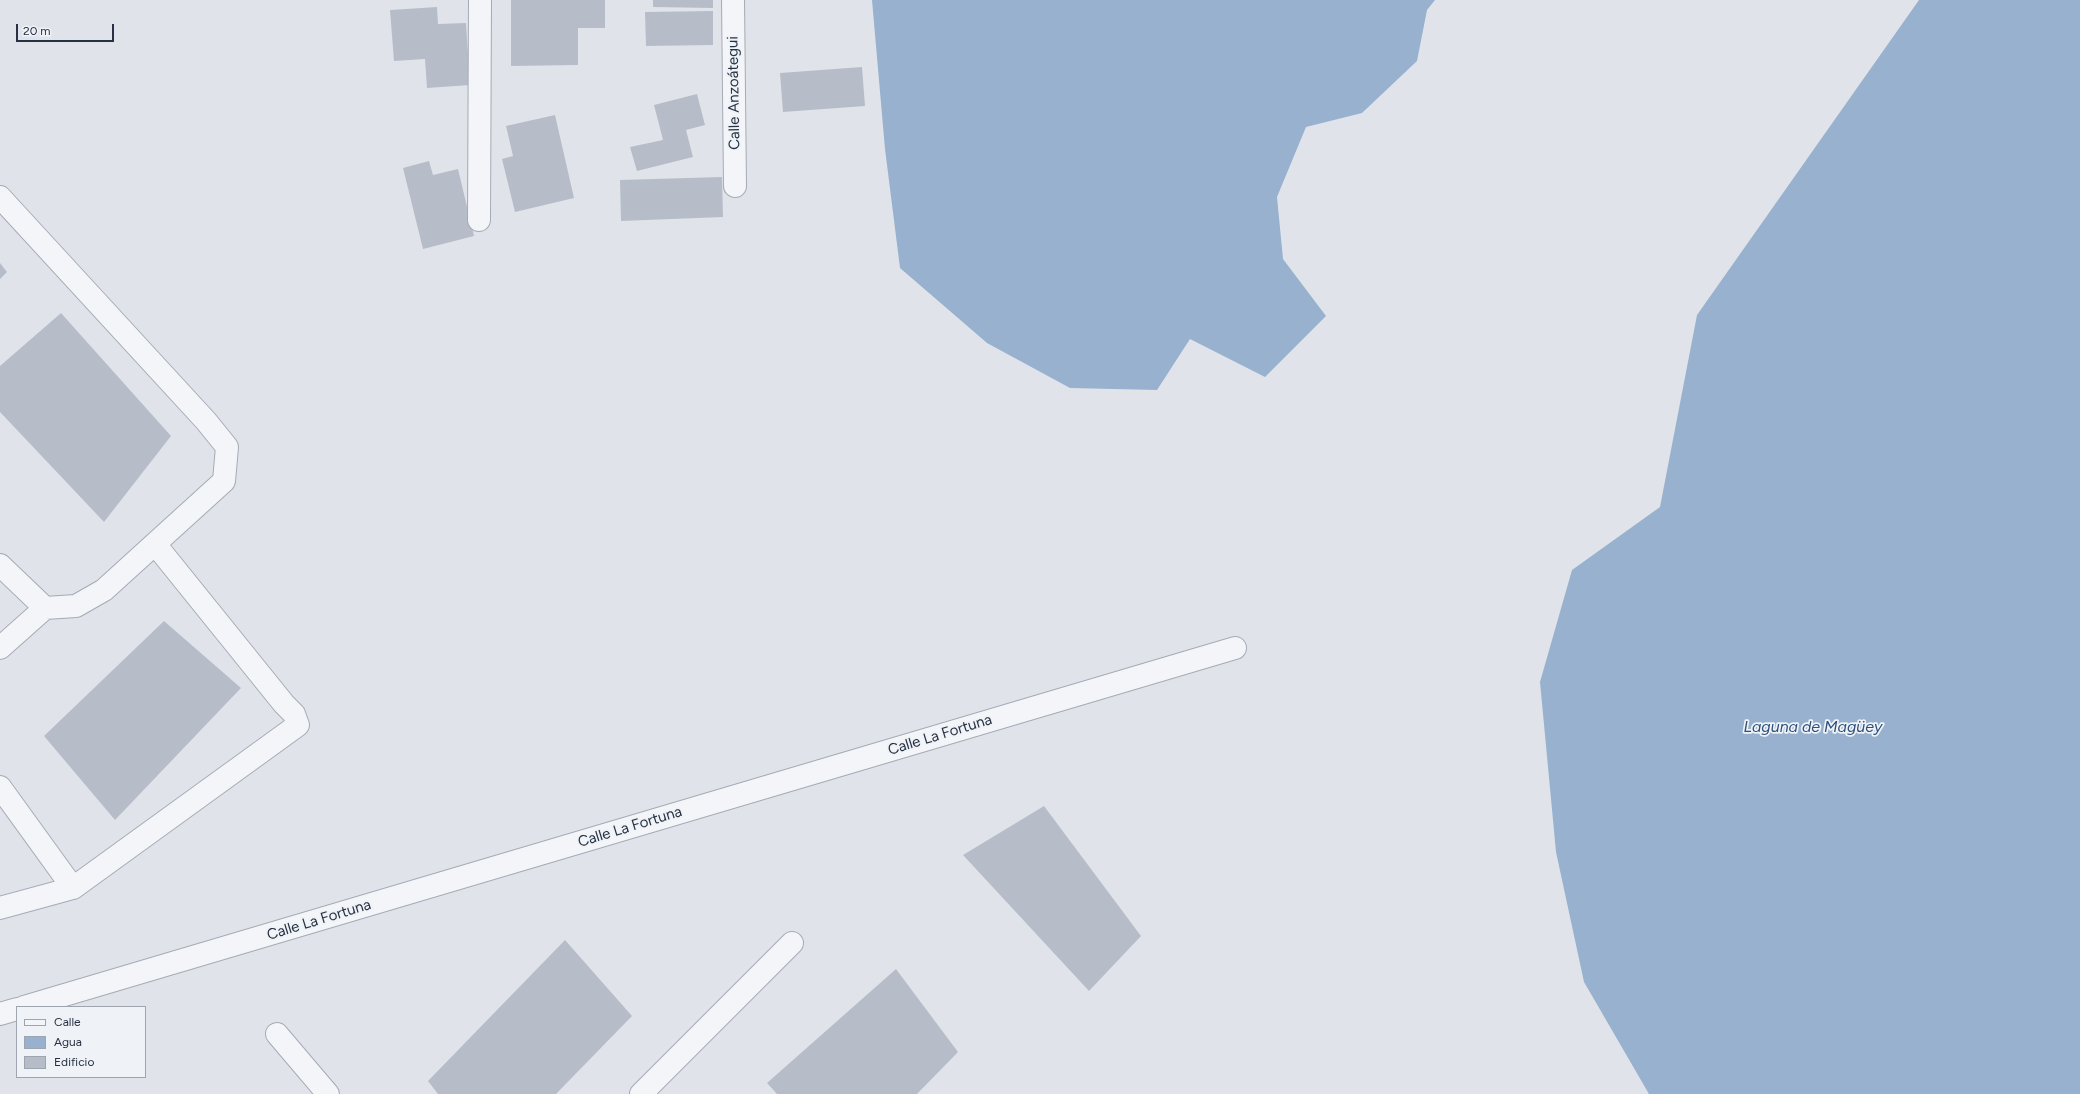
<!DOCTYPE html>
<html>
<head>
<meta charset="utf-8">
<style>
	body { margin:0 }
	#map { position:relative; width:2080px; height:1094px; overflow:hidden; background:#e0e4ea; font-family:Figtree,sans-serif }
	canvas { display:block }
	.legend { position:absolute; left:16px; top:1006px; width:130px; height:72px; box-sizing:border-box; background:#eff3f7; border:1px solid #9fa5af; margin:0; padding:5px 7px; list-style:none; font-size:12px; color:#273143 }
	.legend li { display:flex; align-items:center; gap:8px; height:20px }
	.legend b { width:20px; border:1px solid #9fa5af }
	.scale { position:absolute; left:16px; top:24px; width:98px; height:18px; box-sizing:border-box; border:2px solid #273143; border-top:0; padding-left:5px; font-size:12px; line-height:14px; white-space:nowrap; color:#273143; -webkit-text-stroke:3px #eff3f7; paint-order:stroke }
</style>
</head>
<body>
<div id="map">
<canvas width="2080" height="1094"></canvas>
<ul class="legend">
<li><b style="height:5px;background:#f3f5f8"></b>Calle</li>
<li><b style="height:11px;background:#97b1ce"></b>Agua</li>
<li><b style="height:11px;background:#b6bdc8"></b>Edificio</li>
</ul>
<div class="scale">20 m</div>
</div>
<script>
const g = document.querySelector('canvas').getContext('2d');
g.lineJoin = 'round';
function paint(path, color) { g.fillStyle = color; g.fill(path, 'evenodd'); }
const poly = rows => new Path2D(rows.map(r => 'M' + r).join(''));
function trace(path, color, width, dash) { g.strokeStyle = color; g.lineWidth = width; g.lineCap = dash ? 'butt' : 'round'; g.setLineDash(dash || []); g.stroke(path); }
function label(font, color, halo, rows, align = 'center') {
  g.font = font + ' Figtree,sans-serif'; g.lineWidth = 3.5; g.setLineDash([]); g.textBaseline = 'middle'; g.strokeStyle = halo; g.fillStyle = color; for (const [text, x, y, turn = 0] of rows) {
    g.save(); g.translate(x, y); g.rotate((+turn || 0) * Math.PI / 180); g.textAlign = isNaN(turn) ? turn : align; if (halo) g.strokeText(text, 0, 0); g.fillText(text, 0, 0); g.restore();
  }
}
const water = poly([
	[872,0,1435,0,1427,10,1417,61,1362,113,1306,127,1277,197,1283,259,1326,316,1265,377,1190,339,1157,390,1070,388,987,343,900,268,885,149],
	[1919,0,2080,0,2080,1094,1649,1094,1584,982,1556,852,1540,682,1572,570,1660,507,1697,315]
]);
const building = poly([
	[511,0,605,0,605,28,578,28,578,65,511,66],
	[653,0,713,0,713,8,653,7],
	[437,7,438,24,466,23,470,85,427,88,425,59,394,61,390,10],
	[713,11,713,45,646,46,645,12],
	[862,67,865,106,783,112,780,73],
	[697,94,705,125,686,130,693,157,637,171,630,147,663,140,654,105],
	[555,115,574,198,515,212,502,159,513,156,506,126],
	[429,161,433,175,458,169,474,236,423,249,403,168],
	[722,177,723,217,621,221,620,180],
	[0,263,7,272,0,279],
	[61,313,171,436,104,522,0,412,0,366],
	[164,621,241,688,115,820,44,736],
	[1044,806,1141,936,1089,991,963,855],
	[565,940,632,1016,556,1094,438,1094,428,1081],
	[896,969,958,1052,917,1094,777,1094,767,1083]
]);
const street = poly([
	[733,0,735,186],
	[0,197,206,421,227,447,224,481,104,590,76,606,45,608,0,565],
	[479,220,480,0],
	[0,648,45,608],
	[0,787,73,888],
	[0,908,73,888,298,725,294,714,284,704,155,544],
	[24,1007,1235,648],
	[0,1014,17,1009],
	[277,1034,328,1094],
	[641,1094,792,943]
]);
const streetNames = [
	["Calle Anzoátegui",734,93,-91],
	["Calle La Fortuna",940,735,-17],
	["Calle La Fortuna",630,827,-17],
	["Calle La Fortuna",319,920,-17]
];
const waterNames = [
	["Laguna de Magüey",1813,727]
];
paint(water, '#97b1ce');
paint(building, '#b6bdc8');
trace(street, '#a5abb5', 24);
trace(street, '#f3f5f8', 22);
label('15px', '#273143', '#eff3f7', streetNames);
label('italic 16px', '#2d4f7b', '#eff3f7', waterNames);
</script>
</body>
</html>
